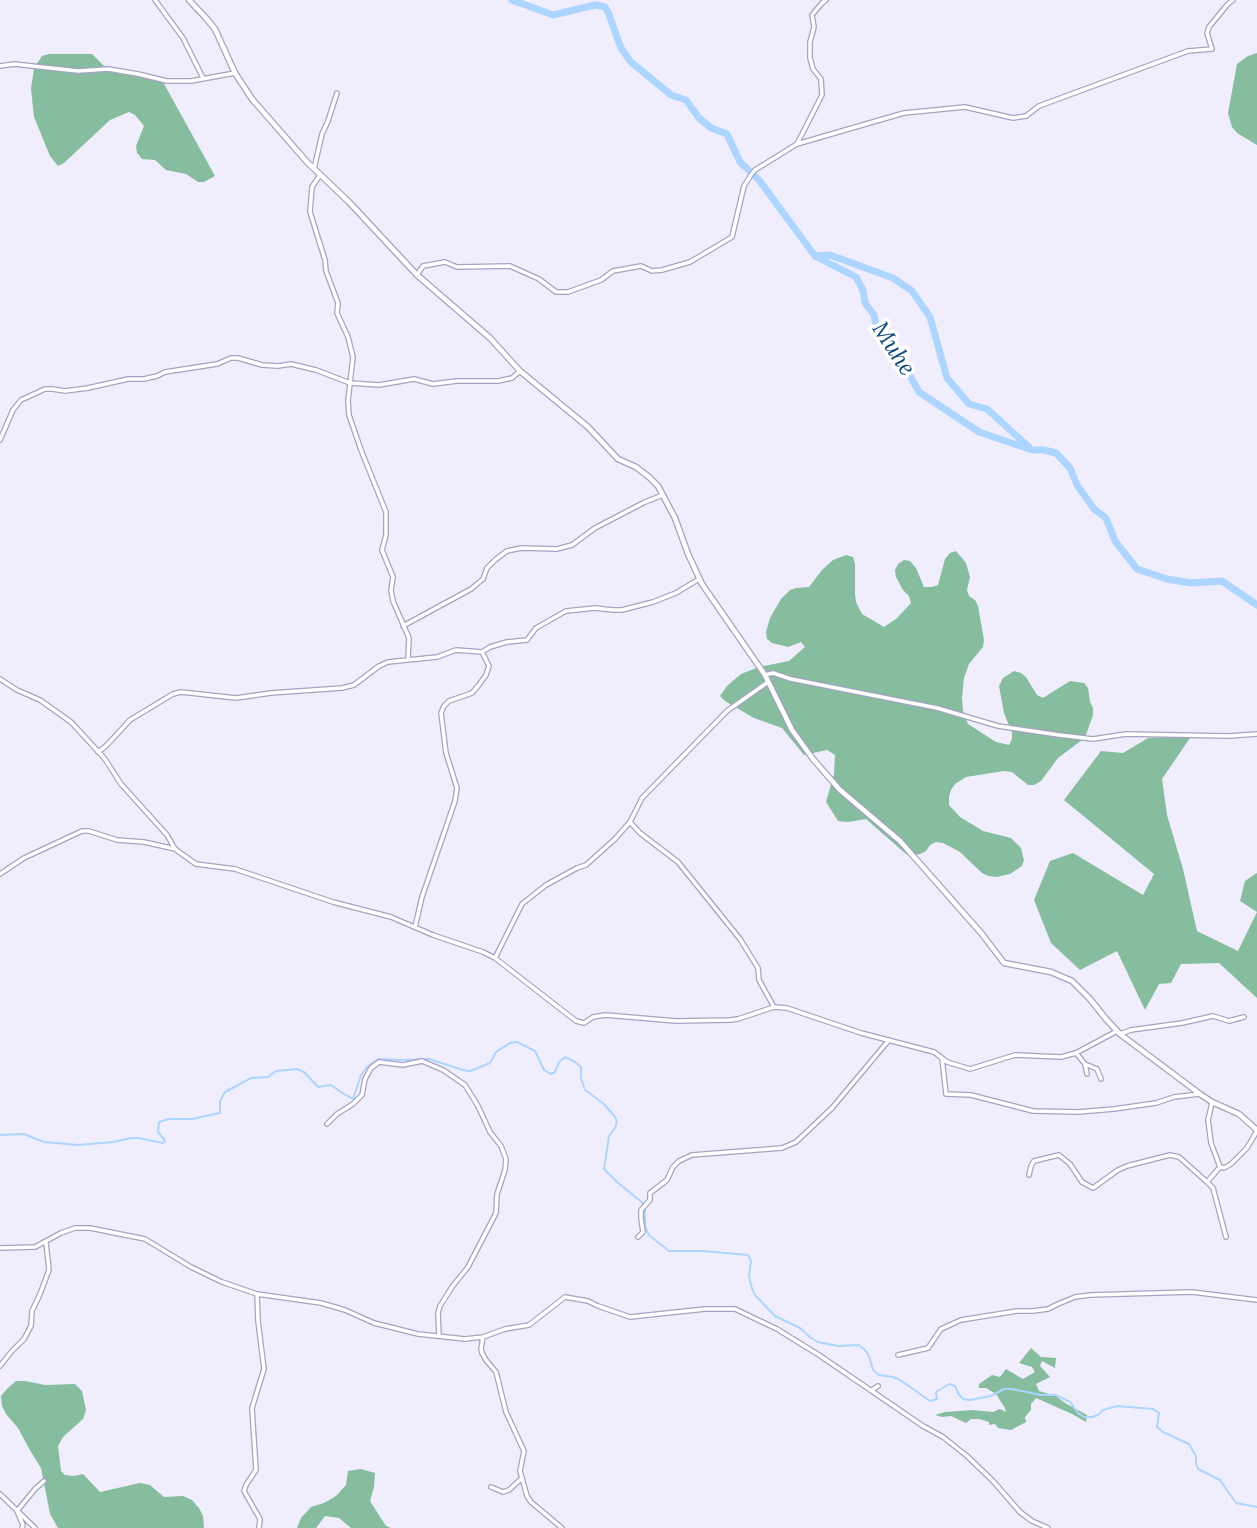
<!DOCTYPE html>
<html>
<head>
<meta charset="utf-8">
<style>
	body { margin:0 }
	canvas { display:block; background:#f0eefc }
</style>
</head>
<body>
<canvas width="1257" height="1528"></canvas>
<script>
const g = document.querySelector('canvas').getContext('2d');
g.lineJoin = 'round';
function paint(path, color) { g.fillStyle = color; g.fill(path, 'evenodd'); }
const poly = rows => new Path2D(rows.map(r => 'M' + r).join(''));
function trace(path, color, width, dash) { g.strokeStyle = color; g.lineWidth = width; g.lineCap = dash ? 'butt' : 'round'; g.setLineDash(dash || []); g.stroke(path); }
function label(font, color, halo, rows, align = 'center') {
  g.font = font + ' Lora,serif'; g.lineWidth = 7; g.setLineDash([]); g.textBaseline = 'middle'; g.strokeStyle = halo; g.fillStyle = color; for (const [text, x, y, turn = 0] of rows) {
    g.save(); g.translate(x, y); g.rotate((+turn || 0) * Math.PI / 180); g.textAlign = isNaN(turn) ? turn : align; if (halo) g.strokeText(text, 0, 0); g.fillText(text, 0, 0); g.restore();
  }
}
const forest = poly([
	[1257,53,1257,145,1237,133,1232,127,1228,113,1237,64,1248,56],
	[49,54,92,54,107,69,136,71,149,75,163,82,215,176,204,182,198,182,186,174,166,170,155,160,142,159,137,153,136,146,144,126,135,115,129,112,110,120,64,163,58,166,50,156,34,117,31,89,34,68,42,56],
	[956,551,966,563,970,577,967,590,969,596,975,600,978,606,984,640,983,647,969,664,964,678,962,698,963,711,968,724,996,742,1009,745,1012,739,1012,733,1004,713,999,686,1003,678,1014,671,1021,673,1026,677,1037,695,1043,698,1070,681,1084,683,1088,688,1090,702,1093,708,1093,715,1086,735,1082,740,1058,758,1041,781,1034,785,1028,785,1012,772,1004,771,966,777,955,784,951,790,949,797,949,805,960,817,983,831,1011,838,1021,848,1024,860,1022,866,1010,874,997,877,988,876,982,873,960,852,943,843,936,842,930,845,926,851,920,854,913,855,906,854,866,819,848,822,838,821,826,802,834,774,835,755,827,750,804,755,782,728,754,718,725,701,720,696,727,686,741,674,759,667,789,661,805,647,801,642,788,647,772,643,767,639,766,632,770,618,781,599,790,590,796,588,809,587,822,570,833,560,846,555,853,557,855,564,855,594,856,602,862,614,884,627,896,619,911,603,909,596,903,590,896,577,895,570,898,564,904,560,910,561,916,568,924,587,932,587,938,585,945,559,950,553],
	[1192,735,1162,779,1167,815,1183,869,1197,931,1238,951,1257,912,1240,901,1245,881,1257,873,1257,998,1219,963,1181,964,1171,983,1159,984,1145,1010,1117,951,1080,970,1051,943,1034,900,1050,861,1073,853,1143,895,1154,874,1064,800,1101,751,1123,753,1148,738],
	[1031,1348,1041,1357,1056,1358,1055,1368,1042,1361,1040,1366,1050,1377,1036,1384,1039,1391,1056,1396,1065,1403,1087,1415,1086,1422,1072,1414,1036,1398,1031,1404,1031,1410,1025,1417,1026,1422,1011,1430,998,1428,995,1424,989,1425,989,1422,979,1419,971,1419,966,1423,951,1416,942,1417,935,1415,945,1412,972,1410,993,1412,1000,1409,1006,1412,1005,1408,996,1394,986,1388,979,1388,979,1384,992,1375,1000,1377,1006,1369,1023,1379,1035,1372,1032,1367,1019,1363],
	[16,1381,25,1381,45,1385,75,1384,82,1391,86,1410,83,1419,63,1437,58,1446,61,1471,65,1475,74,1476,83,1474,100,1492,140,1483,150,1485,164,1497,183,1496,192,1500,199,1508,203,1516,204,1528,58,1528,50,1514,41,1468,31,1452,18,1428,6,1414,2,1406,1,1396,7,1389],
	[361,1469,375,1473,374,1487,370,1501,386,1526,391,1528,351,1528,339,1518,325,1516,316,1528,297,1528,301,1518,311,1507,324,1503,336,1496,346,1485,348,1471]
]);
const stream = poly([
	[0,1135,24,1134,44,1142,78,1145,113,1142,131,1138,138,1138,163,1143,165,1141,164,1139,158,1132,159,1122,169,1119,192,1119,220,1113,220,1101,225,1092,251,1078,268,1077,276,1071,297,1069,304,1072,318,1087,331,1085,344,1094,353,1099,361,1075,367,1067,378,1059,401,1060,429,1059,463,1070,470,1071,490,1063,496,1052,510,1043,517,1042,535,1051,544,1070,551,1074,555,1072,559,1062,565,1057,575,1062,581,1067,581,1078,585,1090,604,1104,615,1117,617,1122,615,1128,609,1136,604,1169,617,1182,644,1204],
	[645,1209,645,1226,649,1235,669,1251,703,1251,748,1255,751,1261,749,1276,752,1289,755,1295,775,1316,800,1328,811,1338,818,1342,838,1346,859,1345,865,1350,869,1356,873,1370,879,1375,893,1377,900,1380,930,1401,937,1399,936,1392,949,1384,955,1386,958,1393,963,1399,970,1400,991,1396,1004,1389,1012,1389,1041,1395,1056,1395,1070,1402,1078,1413,1084,1417,1092,1417,1098,1415,1103,1410,1117,1406,1153,1409,1159,1413,1157,1427,1163,1432,1189,1444,1196,1456,1196,1463,1198,1469,1220,1480,1236,1503,1257,1507]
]);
const river = poly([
	[512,0,553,15,595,5,605,7,608,12,621,48,631,62,671,95,686,100,699,118,711,128,727,134,740,162,759,180,815,256,856,277,863,290,865,303,874,315,877,331,895,348,919,392,979,432,1032,450,1044,450,1056,453,1070,468,1077,485,1094,509,1106,518,1115,541,1137,569,1167,579,1191,583,1222,581,1257,605],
	[815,256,830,255,893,278,912,291,930,317,947,378,969,404,987,409,1030,448]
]);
const street = poly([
	[155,0,183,38,203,78],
	[0,66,14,64,78,71,108,69,138,74,167,81,191,81,235,73],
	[797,144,822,95,821,79,813,69,810,58,810,42,814,27,812,15,822,3,826,0],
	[314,169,322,134,328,121,337,93],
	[320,175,312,187,310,212,325,260,326,271,338,303,337,313,348,337,353,357,348,401,349,415,361,450,386,512,386,535,382,550,393,577,391,590,393,601,409,638,408,659],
	[417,275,423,266,445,262,457,267,510,266,539,279,556,292,568,292,601,280,613,271,641,266,652,271,662,270,690,262,732,237,744,186,751,175,755,170,797,144,904,113,965,107,1013,118,1026,116,1039,106,1188,51,1212,49,1207,33,1209,27,1227,5,1233,0],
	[0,440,13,410,21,400,45,389,52,389,65,391,88,388,128,379,144,379,157,376,165,372,217,364,231,358,238,358,262,365,278,366,291,364,316,370,350,383,379,385,414,379,433,384,457,381,498,381,512,378,520,371],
	[403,626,471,589,483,579,487,568,495,560,507,551,521,548,557,549,572,545,595,528,645,502,663,495],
	[765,675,773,673,791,679,937,708,998,726,1059,735,1093,739,1126,734,1229,736,1257,734],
	[0,679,17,690,40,700,71,722,105,759,121,784,167,835,175,849,196,864,235,869,333,902,391,917,433,935,483,952,495,958,576,1021,584,1023,593,1017,605,1015,676,1021,730,1020,738,1019,774,1007,787,1008,861,1033,934,1052,947,1062,970,1069,1015,1055,1061,1057,1076,1053,1117,1031],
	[98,752,106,746,130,720,173,694,181,692,236,698,271,693,342,688,354,685,379,666,388,662,437,657,456,650,482,652,490,647,507,642,527,640,536,628,566,611,595,608,613,610,622,610,653,602,676,593,699,579],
	[630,822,640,833,678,862,740,939,758,968,759,980,774,1007],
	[0,874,24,858,82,831,89,831,117,840,144,842,175,849],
	[415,927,422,897,455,801,457,788,446,753,441,713,444,706,449,701,472,693,478,686,486,675,489,666,482,652],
	[495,958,522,904,546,885,577,868,586,865,615,839,630,822,642,798,727,711,768,682],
	[1120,1034,1131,1030,1182,1023,1213,1016,1229,1021,1244,1017],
	[1076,1053,1085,1064,1087,1074],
	[942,1058,946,1094,971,1095,1033,1111,1078,1112,1114,1109,1156,1103,1174,1097,1199,1094],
	[1085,1064,1097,1069,1101,1079],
	[1212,1103,1208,1120,1211,1143,1220,1167,1207,1182,1213,1188,1226,1237],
	[327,1124,337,1114,353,1104,362,1095,365,1079,371,1068,379,1062,403,1065,422,1061,443,1070,465,1085,478,1106,490,1132,501,1146,506,1159,505,1170,497,1194,496,1213,468,1267,452,1287,440,1306,438,1313,439,1336],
	[1220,1167,1224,1168,1231,1164,1247,1148,1257,1131],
	[1029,1175,1031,1166,1034,1161,1059,1155,1070,1164,1082,1182,1093,1188,1118,1170,1127,1166,1170,1155,1179,1157,1207,1182],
	[638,1237,643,1232,641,1219,641,1210,650,1200,650,1193,667,1180,673,1167,679,1161,692,1155,782,1148,796,1142,832,1108,889,1040],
	[0,1248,35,1247,61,1233,75,1228,90,1228,145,1239,191,1267,222,1282,257,1294,321,1303,345,1310,374,1323,418,1334,465,1339,483,1337,505,1329,529,1325,565,1297,588,1301,598,1306,630,1317,705,1309,735,1309,777,1329,819,1355,923,1426,943,1437,967,1456,993,1481,1020,1512,1032,1521,1048,1528],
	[257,1294,258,1321,264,1369,252,1408,256,1470,246,1485,244,1491,260,1519,259,1528],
	[483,1337,481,1349,482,1353,486,1360,496,1372,506,1412,524,1451,520,1471,527,1496,531,1502,562,1528],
	[898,1355,928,1348,941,1329,961,1320,1017,1311,1033,1311,1048,1309,1058,1304,1075,1297,1090,1295,1192,1292,1257,1300],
	[0,1366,12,1351,24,1339,31,1326,32,1311,40,1294,49,1270,46,1243],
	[872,1390,878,1386],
	[491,1487,503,1492,509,1490,522,1478],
	[0,1494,35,1528],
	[22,1528,23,1525,17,1511,35,1489,44,1481]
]);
const secondary = poly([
	[189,0,206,18,215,29,235,73,252,99,307,162,349,202,417,275,490,338,520,371,588,427,618,459,636,467,649,477,658,486,675,518,688,554,702,584,765,675,792,730,813,759,840,790,900,841,982,934,1004,963,1051,972,1072,981,1090,999,1106,1019,1120,1034,1200,1094,1212,1102,1239,1114,1257,1130]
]);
const waterNames = [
	["Muhe",893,349,57]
];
paint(forest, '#85bd9e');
trace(stream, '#acd5ff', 2);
trace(river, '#acd5ff', 7);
trace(street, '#a6a2c2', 6);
trace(secondary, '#a6a2c2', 7);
trace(street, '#fff', 3.5);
trace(secondary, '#fff', 4.5);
label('italic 23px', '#0c497c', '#fff', waterNames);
</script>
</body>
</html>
